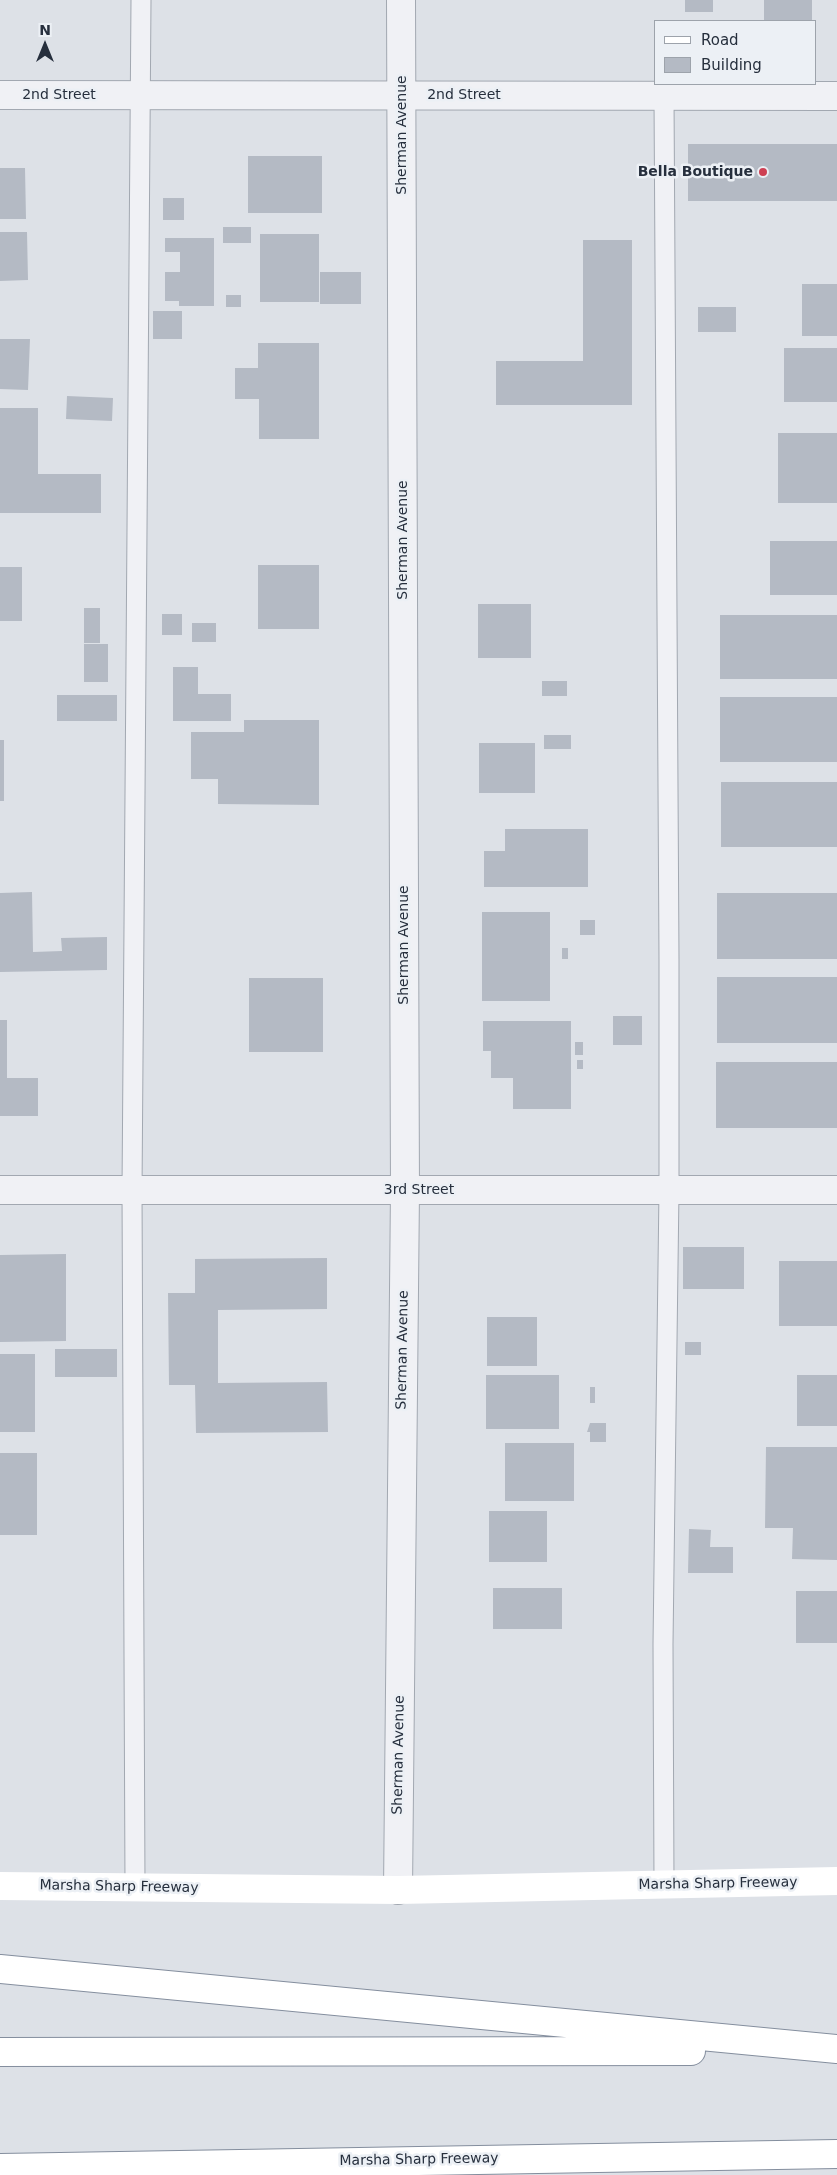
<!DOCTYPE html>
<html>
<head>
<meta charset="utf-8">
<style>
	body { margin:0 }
	#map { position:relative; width:837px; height:2175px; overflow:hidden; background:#dde1e7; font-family:"DejaVu Sans",sans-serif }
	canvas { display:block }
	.legend { position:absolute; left:654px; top:20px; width:162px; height:65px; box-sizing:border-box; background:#ecf0f5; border:1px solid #9da3ab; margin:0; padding:6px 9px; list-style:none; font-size:15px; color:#262f3d }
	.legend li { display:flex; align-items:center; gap:10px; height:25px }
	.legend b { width:25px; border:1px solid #9da3ab }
	.north { position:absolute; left:20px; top:20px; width:50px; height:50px; -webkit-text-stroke:4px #ecf0f5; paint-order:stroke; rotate:0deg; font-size:14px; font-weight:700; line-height:20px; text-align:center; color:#262f3d }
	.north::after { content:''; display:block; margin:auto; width:18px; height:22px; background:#262f3d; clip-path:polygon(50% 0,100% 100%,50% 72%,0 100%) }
</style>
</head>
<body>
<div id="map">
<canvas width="837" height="2175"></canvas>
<ul class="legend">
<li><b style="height:6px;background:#fff"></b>Road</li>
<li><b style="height:14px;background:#b4bac4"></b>Building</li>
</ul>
<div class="north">N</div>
</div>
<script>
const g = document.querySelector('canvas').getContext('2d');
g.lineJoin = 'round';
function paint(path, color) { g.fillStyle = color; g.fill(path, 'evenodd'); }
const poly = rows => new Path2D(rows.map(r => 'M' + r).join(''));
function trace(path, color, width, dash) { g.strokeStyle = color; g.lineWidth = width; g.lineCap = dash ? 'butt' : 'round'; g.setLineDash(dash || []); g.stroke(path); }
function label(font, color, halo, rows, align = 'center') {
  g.font = font + ' "DejaVu Sans",sans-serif'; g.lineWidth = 5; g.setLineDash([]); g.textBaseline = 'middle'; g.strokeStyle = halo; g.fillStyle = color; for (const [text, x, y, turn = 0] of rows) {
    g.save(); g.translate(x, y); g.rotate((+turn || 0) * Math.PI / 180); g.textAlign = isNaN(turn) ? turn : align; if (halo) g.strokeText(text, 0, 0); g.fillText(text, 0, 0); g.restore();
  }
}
const building = poly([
	[685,0,713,0,713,12,685,12],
	[764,0,812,0,812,21,764,21],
	[688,144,837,144,837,201,688,201],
	[248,156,322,156,322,213,248,213],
	[0,168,25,168,26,219,0,219],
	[163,198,184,198,184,220,163,220],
	[223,227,251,227,251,243,223,243],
	[0,232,27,232,28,280,0,281],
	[260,234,319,234,319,302,260,302],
	[165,238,214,238,214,306,179,306,179,301,165,301,165,272,180,272,180,252,165,252],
	[583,240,632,240,632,405,496,405,496,361,583,361],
	[320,272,361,272,361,304,320,304],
	[802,284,837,284,837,336,802,336],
	[226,295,241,295,241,307,226,307],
	[698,307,736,307,736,332,698,332],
	[153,311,182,311,182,339,153,339],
	[0,339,30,339,28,390,0,389],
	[258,343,319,343,319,439,259,439,259,399,235,399,235,368,258,368],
	[784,348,837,348,837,402,784,402],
	[67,396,113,398,112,421,66,419],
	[0,408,38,408,38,474,101,474,101,513,0,513],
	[778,433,837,433,837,503,778,503],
	[770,541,837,541,837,595,770,595],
	[258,565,319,565,319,629,258,629],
	[0,567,22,567,22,621,0,621],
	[478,604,531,604,531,658,478,658],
	[84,608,100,608,100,643,84,643],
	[162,614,182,614,182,635,162,635],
	[720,615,837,615,837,679,720,679],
	[192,623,216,623,216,642,192,642],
	[84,644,108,644,108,682,84,682],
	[173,667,198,667,198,694,231,694,231,721,173,721],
	[542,681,567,681,567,696,542,696],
	[57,695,117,695,117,721,57,721],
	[720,697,837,697,837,762,720,762],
	[244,720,319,720,319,805,218,804,218,779,191,779,191,732,244,732],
	[544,735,571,735,571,749,544,749],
	[0,740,4,740,4,801,0,801],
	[479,743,535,743,535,793,479,793],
	[721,782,837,782,837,847,721,847],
	[505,829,588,829,588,887,484,887,484,851,505,851],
	[32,892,33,952,62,951,61,938,107,937,107,970,0,972,0,893],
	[717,893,837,893,837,959,717,959],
	[482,912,550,912,550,1001,482,1001],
	[580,920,595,920,595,935,580,935],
	[562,948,568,948,568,959,562,959],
	[717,977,837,977,837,1043,717,1043],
	[249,978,323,978,323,1052,249,1052],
	[613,1016,642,1016,642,1045,613,1045],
	[0,1020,7,1020,7,1078,38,1078,38,1116,0,1116],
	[483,1021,571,1021,571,1109,513,1109,513,1078,491,1078,491,1051,483,1051],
	[575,1042,583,1042,583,1055,575,1055],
	[577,1060,583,1060,583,1069,577,1069],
	[716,1062,837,1062,837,1128,716,1128],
	[683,1247,744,1247,744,1289,683,1289],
	[66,1254,66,1341,0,1342,0,1255],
	[327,1258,327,1309,218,1310,218,1383,327,1382,328,1432,196,1433,195,1385,169,1385,168,1293,195,1293,195,1259],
	[779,1261,837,1261,837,1326,779,1326],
	[487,1317,537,1317,537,1366,487,1366],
	[685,1342,701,1342,701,1355,685,1355],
	[55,1349,117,1349,117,1377,55,1377],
	[0,1354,35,1354,35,1432,0,1432],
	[486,1375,559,1375,559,1429,486,1429],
	[797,1375,837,1375,837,1426,797,1426],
	[590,1387,595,1387,595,1403,590,1403],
	[590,1423,606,1423,606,1442,590,1442,590,1432,587,1432],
	[505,1443,574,1443,574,1501,505,1501],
	[766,1447,837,1447,837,1560,792,1559,793,1528,765,1528],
	[0,1453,37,1453,37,1535,0,1535],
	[489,1511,547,1511,547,1562,489,1562],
	[689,1529,711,1530,710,1547,733,1547,733,1573,688,1573],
	[493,1588,562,1588,562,1629,493,1629],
	[796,1591,837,1591,837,1643,796,1643]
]);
const service = poly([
	[664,96,669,959,669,1190,663,1644,664,1885],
	[135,1887,132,1190,141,0]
]);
const minor = poly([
	[0,95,837,96],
	[0,1190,837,1190],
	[398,1890,405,1190,401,0]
]);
const secondary = poly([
	[0,1886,398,1890,837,1881]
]);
const motorway = poly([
	[0,1969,837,2049],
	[0,2052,691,2051],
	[0,2168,837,2154]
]);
const markers = [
	[763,172,5,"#ce4053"]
];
const streetNames = [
	["2nd Street",59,95],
	["2nd Street",464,95],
	["Sherman Avenue",402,135,-90],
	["Sherman Avenue",403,540,-90],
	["Sherman Avenue",404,945,-90],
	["3rd Street",419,1190],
	["Sherman Avenue",403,1350,-89],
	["Sherman Avenue",399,1755,-89],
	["Marsha Sharp Freeway",718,1884,-1],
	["Marsha Sharp Freeway",119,1887,1],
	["Marsha Sharp Freeway",419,2160,-1]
];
const poiNames = [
	["Bella Boutique",753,172]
];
paint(building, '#b4bac4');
trace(service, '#a2a8b1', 21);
trace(minor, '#a2a8b1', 30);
trace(motorway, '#848e9e', 30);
trace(service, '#f0f1f5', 19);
trace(minor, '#f0f1f5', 28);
trace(secondary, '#fff', 28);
trace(motorway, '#fff', 28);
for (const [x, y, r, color] of markers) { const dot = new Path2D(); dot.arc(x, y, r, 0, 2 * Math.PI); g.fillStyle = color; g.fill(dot); trace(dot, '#ecf0f5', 2); }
label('14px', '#262f3d', '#ecf0f5', streetNames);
label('bold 14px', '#262f3d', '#ecf0f5', poiNames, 'right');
</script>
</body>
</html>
